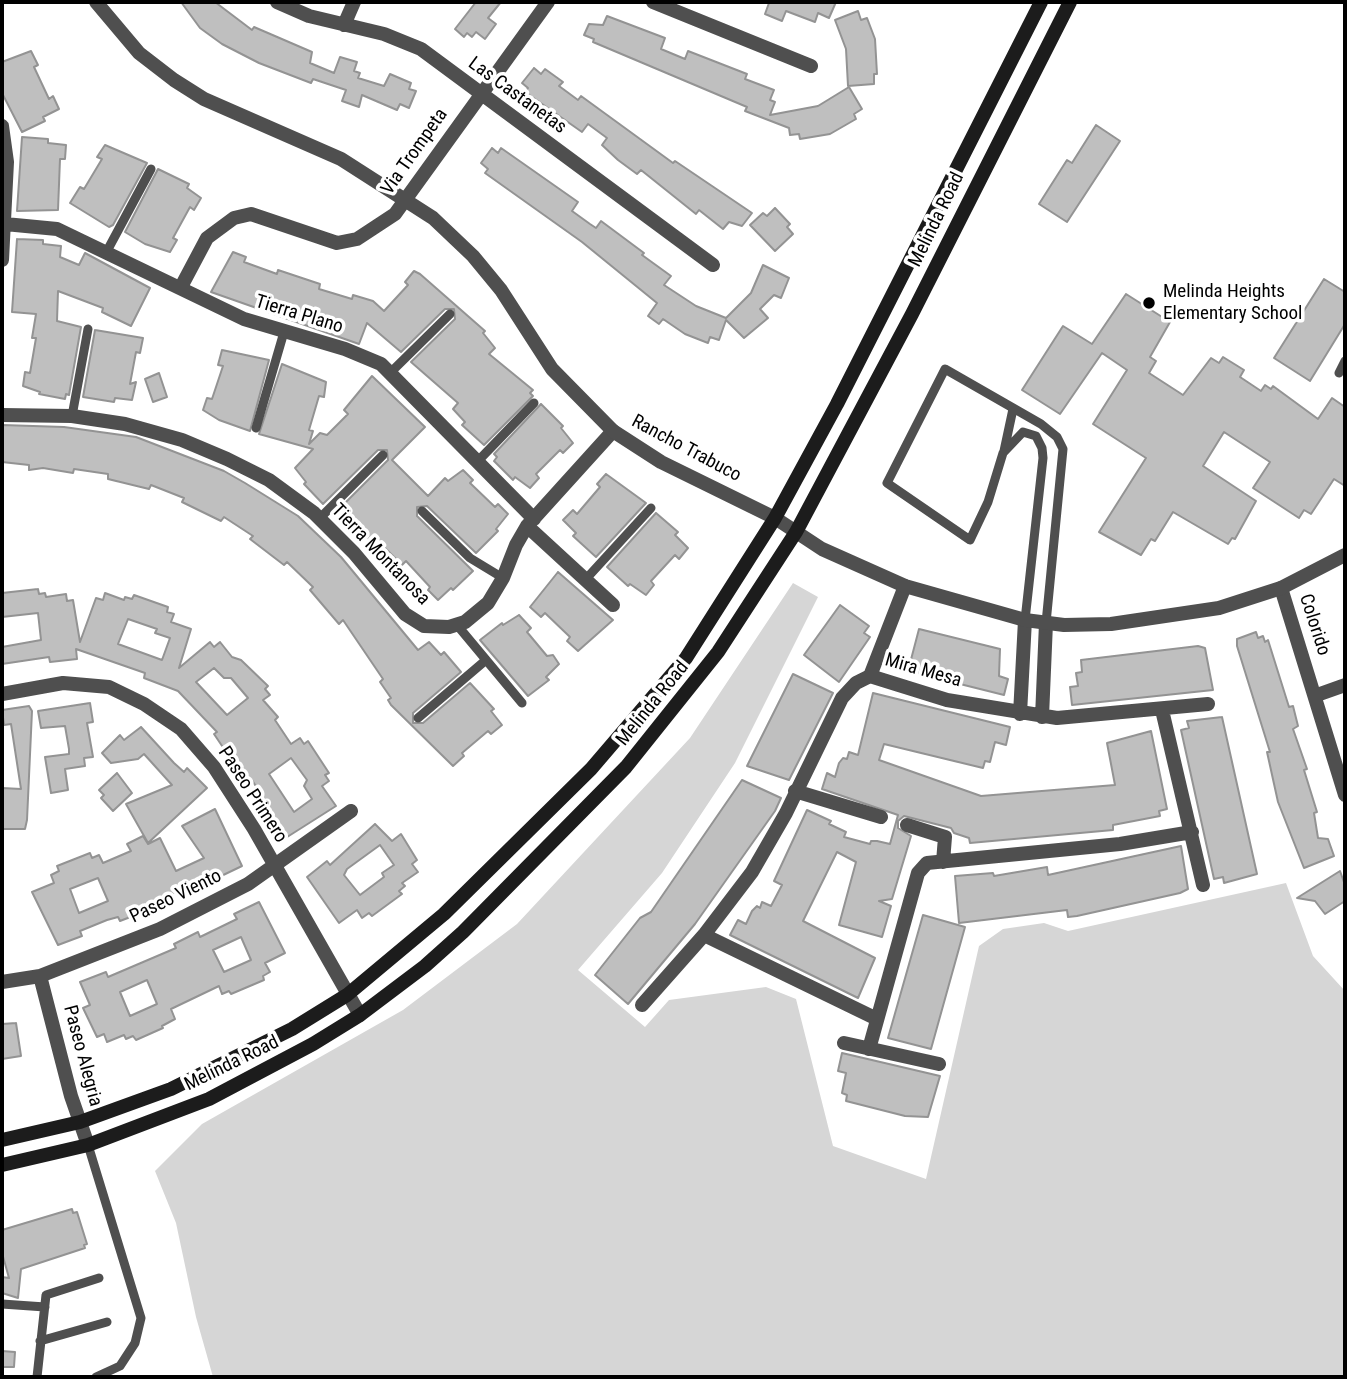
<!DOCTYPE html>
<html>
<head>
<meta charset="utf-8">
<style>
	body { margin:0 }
	#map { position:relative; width:1347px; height:1379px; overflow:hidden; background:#fff; font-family:"Roboto Condensed",sans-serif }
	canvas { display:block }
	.frame { position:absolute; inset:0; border:4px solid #000; pointer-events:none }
</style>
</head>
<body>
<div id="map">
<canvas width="1347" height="1379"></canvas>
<div class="frame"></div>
</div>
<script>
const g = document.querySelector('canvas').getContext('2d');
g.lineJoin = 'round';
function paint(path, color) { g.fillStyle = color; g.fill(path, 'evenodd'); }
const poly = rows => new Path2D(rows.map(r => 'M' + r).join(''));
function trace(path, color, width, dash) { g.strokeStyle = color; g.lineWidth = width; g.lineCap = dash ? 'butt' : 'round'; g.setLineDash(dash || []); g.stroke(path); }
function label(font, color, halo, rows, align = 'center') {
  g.font = font + ' "Roboto Condensed",sans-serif'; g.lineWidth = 7; g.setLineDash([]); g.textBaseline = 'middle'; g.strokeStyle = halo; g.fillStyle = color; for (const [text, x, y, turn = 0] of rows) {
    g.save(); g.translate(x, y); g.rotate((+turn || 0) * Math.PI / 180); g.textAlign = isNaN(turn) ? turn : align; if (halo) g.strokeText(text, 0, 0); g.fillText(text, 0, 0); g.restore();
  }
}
const green = poly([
	[793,583,818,597,735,763,662,873,578,970,645,1027,669,1000,766,987,796,999,833,1146,926,1179,979,946,1003,929,1044,923,1068,931,1286,883,1313,956,1345,991,1345,1377,213,1377,196,1317,176,1223,155,1171,202,1124,403,1010,517,924,690,738]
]);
const building = poly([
	[181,2,215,2,252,30,254,27,312,52,310,63,334,73,340,57,357,62,354,71,360,73,358,78,384,86,390,74,411,83,409,89,416,91,409,108,400,104,397,110,362,95,359,107,342,101,346,90,313,79,311,83,259,63,222,44,200,28,181,2],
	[476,2,501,2,488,18,496,24,485,39,476,32,472,37,467,33,464,37,455,29,476,2],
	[766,2,836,2,829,18,818,13,815,22,786,11,782,21,765,14,769,3,766,2],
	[858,11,861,20,867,18,875,39,877,74,874,74,874,84,848,86,846,49,835,20,858,11],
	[607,16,665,38,661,49,685,59,688,51,747,74,745,79,774,90,770,100,775,102,770,115,818,106,849,87,862,109,854,114,856,119,830,134,800,139,799,134,790,135,789,128,745,111,747,107,593,42,594,39,584,35,589,24,603,25,607,16],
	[31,51,38,65,34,67,49,99,53,96,59,109,43,117,45,121,22,132,2,93,2,62,31,51],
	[534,68,541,74,545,69,563,82,559,86,578,100,581,96,673,163,675,161,752,213,742,226,729,222,723,229,699,210,696,214,641,170,637,174,618,160,602,145,607,138,588,124,582,132,525,92,528,88,522,83,534,68],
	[1096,125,1120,141,1067,222,1039,204,1067,160,1072,163,1096,125],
	[22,137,48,139,48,143,66,145,65,159,60,159,58,210,17,211,22,137],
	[105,145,147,163,113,225,109,227,70,203,80,187,84,189,102,159,97,157,105,145],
	[492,148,498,153,501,148,578,202,572,211,590,224,596,228,601,221,644,253,642,255,671,276,664,285,696,306,726,318,751,293,763,265,789,278,781,298,774,295,760,309,768,318,744,338,726,320,719,340,710,337,708,343,685,334,663,319,659,324,648,316,657,303,582,242,485,173,488,169,481,163,492,148],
	[158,169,189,184,187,188,201,198,194,210,190,207,173,238,177,240,170,252,145,244,125,232,158,169],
	[775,208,790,224,787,227,793,234,775,251,750,225,763,213,767,216,775,208],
	[17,239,43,240,43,244,61,246,60,257,79,265,85,253,150,288,131,326,102,312,103,308,58,291,57,321,81,327,69,395,66,394,65,399,39,394,40,392,23,386,25,372,30,373,36,338,32,338,36,314,12,312,17,239],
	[233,252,246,257,244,262,277,274,278,270,320,284,319,289,352,299,353,295,373,301,384,311,408,285,405,282,414,271,420,274,485,331,483,333,495,348,489,354,533,390,530,393,533,396,484,445,462,425,465,422,453,409,458,403,411,362,455,319,454,309,445,309,401,352,367,323,359,344,211,292,233,252],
	[1324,279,1345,292,1345,324,1310,381,1274,358,1324,279],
	[1126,294,1170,322,1150,357,1156,361,1149,373,1183,395,1211,358,1219,363,1223,357,1244,370,1240,377,1261,391,1265,385,1271,389,1273,386,1318,419,1332,398,1345,407,1345,486,1334,479,1311,514,1304,510,1299,518,1253,488,1270,462,1224,432,1203,466,1256,501,1235,539,1232,538,1228,544,1173,512,1155,541,1151,539,1141,555,1099,532,1146,458,1093,424,1127,370,1102,353,1060,414,1022,390,1063,326,1092,344,1126,294],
	[95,330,143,338,140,353,136,352,130,384,136,382,132,400,115,398,114,402,83,397,95,330],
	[222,350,269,360,250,431,219,420,203,410,207,398,212,399,223,366,218,365,222,350],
	[282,364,326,382,324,397,319,396,309,430,313,431,309,444,320,433,327,435,348,414,344,410,372,376,425,427,392,460,428,496,445,478,448,481,463,470,473,480,470,483,495,507,498,504,508,514,496,529,498,531,476,553,427,506,417,507,417,516,473,571,453,590,451,588,438,600,428,590,430,587,406,561,402,565,378,541,370,540,337,511,388,460,387,450,378,450,323,504,304,484,306,482,295,468,313,449,259,434,282,364],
	[159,373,167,397,153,402,145,379,159,373],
	[541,404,563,426,561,428,573,443,563,453,560,450,536,474,539,478,530,488,515,477,513,480,494,461,497,457,494,454,541,404],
	[2,425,64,427,136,437,224,471,245,483,298,516,341,557,418,650,429,642,441,655,444,652,461,672,413,713,413,723,423,723,470,683,494,709,491,711,502,725,491,734,488,731,462,753,464,756,453,766,391,705,388,700,391,698,380,682,383,679,343,620,339,624,310,590,313,587,287,562,284,565,250,539,253,536,224,517,221,521,182,502,184,498,151,485,149,489,108,479,108,474,74,469,73,473,43,468,29,470,29,465,2,462,2,425],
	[606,474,646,503,596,557,573,536,576,533,563,520,573,510,577,514,600,487,597,484,606,474],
	[656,513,678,532,675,535,688,548,679,559,675,555,651,581,654,585,646,595,630,584,628,586,607,567,656,513],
	[558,572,613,620,578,651,567,641,570,637,545,613,541,617,530,607,558,572],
	[38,589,39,594,45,593,46,597,66,594,67,601,73,600,80,642,96,598,103,600,105,593,124,600,125,597,132,599,134,595,168,607,167,612,174,614,171,622,191,629,179,668,210,642,214,647,220,642,232,657,241,660,268,686,265,689,270,695,263,700,278,717,275,720,291,744,300,738,304,744,308,741,329,773,325,775,329,781,322,786,336,806,284,839,269,817,273,814,252,780,247,783,214,734,217,732,178,691,144,678,145,673,76,649,77,659,50,662,49,657,2,664,2,647,41,640,38,613,2,617,2,593,38,589],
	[128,619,157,629,155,633,170,638,162,660,118,644,128,619],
	[214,668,224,678,231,678,248,698,227,715,196,682,214,668],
	[291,758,307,780,304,786,312,799,294,812,269,774,291,758],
	[840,605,869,626,864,633,870,637,839,682,804,655,840,605],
	[519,615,531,628,527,632,547,656,553,655,559,664,546,677,549,680,528,696,480,640,502,623,503,625,519,615],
	[919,629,1000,649,999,676,1008,679,1004,695,908,671,919,629],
	[1256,632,1258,638,1263,636,1265,642,1268,640,1289,707,1293,706,1298,726,1293,729,1307,769,1304,770,1317,812,1314,813,1318,838,1328,839,1334,856,1304,868,1278,802,1267,752,1270,752,1237,646,1237,639,1256,632],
	[1198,646,1205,648,1213,690,1072,705,1070,687,1078,686,1076,673,1082,672,1081,660,1198,646],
	[793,674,833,693,789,780,747,766,793,674],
	[873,693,1010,727,1006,745,995,742,990,762,985,761,983,768,884,744,879,760,981,796,1115,785,1107,743,1151,731,1167,809,1159,811,1160,816,1113,825,1113,830,970,843,969,838,954,833,951,828,904,816,898,821,898,828,911,836,892,899,879,901,891,906,882,937,839,925,856,862,837,852,803,921,875,958,858,998,730,935,738,920,746,924,752,911,757,906,760,908,762,902,771,906,782,885,774,881,807,810,831,821,829,824,846,832,844,837,870,844,871,841,877,841,890,844,898,815,822,789,827,773,835,777,839,763,843,758,847,759,849,752,858,755,873,693],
	[90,703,93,722,87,723,93,757,84,758,85,766,65,769,68,790,51,793,45,757,69,754,69,749,65,726,41,728,38,711,90,703],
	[29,706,32,711,27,820,25,829,2,829,2,788,21,789,11,724,4,725,2,710,29,706],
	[1222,717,1257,874,1224,883,1223,877,1214,879,1181,730,1189,728,1187,721,1222,717],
	[141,727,174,763,184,772,187,768,207,788,148,843,126,804,172,785,144,754,138,759,111,763,102,753,120,735,124,740,141,727],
	[117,773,132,793,113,811,101,798,104,795,99,790,117,773],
	[742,780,781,798,775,811,695,924,628,1004,595,975,640,918,651,912,742,780],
	[215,809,242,866,217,878,215,873,145,907,146,911,120,921,118,917,107,920,80,931,82,936,58,945,32,892,54,883,51,875,59,871,57,866,90,853,92,858,99,855,103,863,131,851,127,844,143,836,148,844,160,838,176,871,204,858,182,826,215,809],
	[98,878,108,901,79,913,70,889,98,878],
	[375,824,392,841,401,834,417,860,412,864,418,872,402,883,405,886,399,891,402,894,372,916,369,913,362,918,357,910,339,923,307,877,327,861,330,865,375,824],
	[380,845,394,865,382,873,384,877,360,895,344,875,347,869,380,845],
	[1181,846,1188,889,1180,893,1077,916,1068,917,1067,910,959,923,955,876,993,873,994,876,1047,867,1048,875,1181,846],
	[1340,871,1345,885,1345,901,1325,914,1315,901,1297,898,1340,871],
	[259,902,285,953,265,963,270,972,263,976,264,980,231,994,229,991,222,994,219,986,171,1009,175,1019,162,1026,163,1028,136,1040,133,1036,126,1039,124,1035,107,1042,104,1034,97,1037,83,1008,90,1005,80,982,106,972,108,977,176,948,174,944,198,932,200,937,237,919,234,914,259,902],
	[241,937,251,960,224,972,213,950,241,937],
	[147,980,157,1004,130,1016,120,992,147,980],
	[923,915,965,927,931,1049,888,1038,923,915],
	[16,1023,21,1056,2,1059,2,1024,16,1023],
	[842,1053,940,1076,928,1117,905,1116,846,1101,847,1095,842,1093,846,1073,838,1071,842,1053],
	[72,1209,73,1213,77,1212,87,1244,84,1245,85,1248,21,1269,18,1298,2,1293,2,1277,9,1278,2,1253,2,1230,72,1209],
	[2,1351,15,1352,14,1367,2,1367,2,1351]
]);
const service = poly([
	[107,251,151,169],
	[390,373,450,314],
	[1339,373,1345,361],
	[72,416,88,329],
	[256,428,284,332],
	[1004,451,1013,409],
	[477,462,534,403],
	[422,511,470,558,503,578],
	[319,519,383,455],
	[585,580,651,508],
	[1025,620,1043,458,1042,448,1036,436,1023,432,1003,453,988,502,970,540,887,483,945,369,1041,424,1057,437,1063,449,1046,623],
	[457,625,522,703],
	[418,718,486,660],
	[88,1145,141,1318,135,1343,120,1366,96,1377],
	[2,1304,45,1307],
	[40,1341,107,1322],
	[37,1377,46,1295,99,1278]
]);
const minor = poly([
	[277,2,309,16,384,34,421,49,713,265],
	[653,2,811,66],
	[344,25,354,2],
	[2,126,7,162,2,260],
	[5,224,57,229,244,319,345,349,381,364,534,519],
	[181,287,207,238,234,218,251,214,337,243,357,239,395,214,548,2],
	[2,415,72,416,125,424,182,440,227,459,269,480,314,513,354,553,405,614,424,626,449,627,465,622,488,603,503,578,516,545,527,526,613,431,552,369,501,290,473,256,433,218,341,159,204,99,174,80,139,53,96,2],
	[527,526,613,605],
	[1281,588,1345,795],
	[870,676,905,586],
	[2,694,63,683,109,687,144,704,181,729,214,767,254,829,360,1015],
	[1317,695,1345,685],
	[1162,710,1203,885],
	[1020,714,1025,620],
	[1042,717,1046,623],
	[795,791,881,817],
	[907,825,945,837,943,862],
	[704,935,877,1019],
	[40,976,71,1096,88,1145],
	[2,982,40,976,160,929,248,884,351,811],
	[642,1005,704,935,752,872,786,813,842,698,856,683,870,676,947,700,1057,718,1208,704],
	[844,1043,939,1064],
	[869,1049,918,873,927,863,1120,844,1192,832]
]);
const tertiary = poly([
	[613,431,661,462,775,518,822,549,905,586,1025,620,1064,625,1111,624,1219,608,1281,588,1345,555]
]);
const secondary = poly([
	[2,1140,80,1122,171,1089,292,1029,347,995,444,914,591,769,686,658,775,518,837,404,1041,2],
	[2,1165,88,1145,209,1099,313,1044,360,1015,425,966,463,932,626,767,718,652,796,532,912,314,1070,2]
]);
const markers = [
	[1149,303,7,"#000"]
];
const streetNames = [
	["Las Castanetas",517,96,36],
	["Via Trompeta",415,152,-55],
	["Melinda Road",937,220,-64],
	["Tierra Plano",299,315,17],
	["Rancho Trabuco",686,449,28],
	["Tierra Montanosa",380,555,46],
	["Colorido",1314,625,72],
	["Mira Mesa",923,671,16],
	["Melinda Road",653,704,-51],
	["Paseo Primero",252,795,57],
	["Paseo Viento",176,897,-26],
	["Paseo Alegria",82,1056,75],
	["Melinda Road",232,1064,-26]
];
const poiNames = [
	["Melinda Heights",1163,292],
	["Elementary School",1163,314]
];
paint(green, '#d6d6d6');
paint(building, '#bfbfbf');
trace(building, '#939393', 2);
trace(service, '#4f4f4f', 9);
trace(minor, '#4f4f4f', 14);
trace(tertiary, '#4f4f4f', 14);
trace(secondary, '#1c1c1c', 14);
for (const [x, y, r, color] of markers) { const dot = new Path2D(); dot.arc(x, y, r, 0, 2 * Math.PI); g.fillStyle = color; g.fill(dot); trace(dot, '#fff', 2.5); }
label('19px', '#000', '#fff', streetNames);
label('19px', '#000', '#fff', poiNames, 'left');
</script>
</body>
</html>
